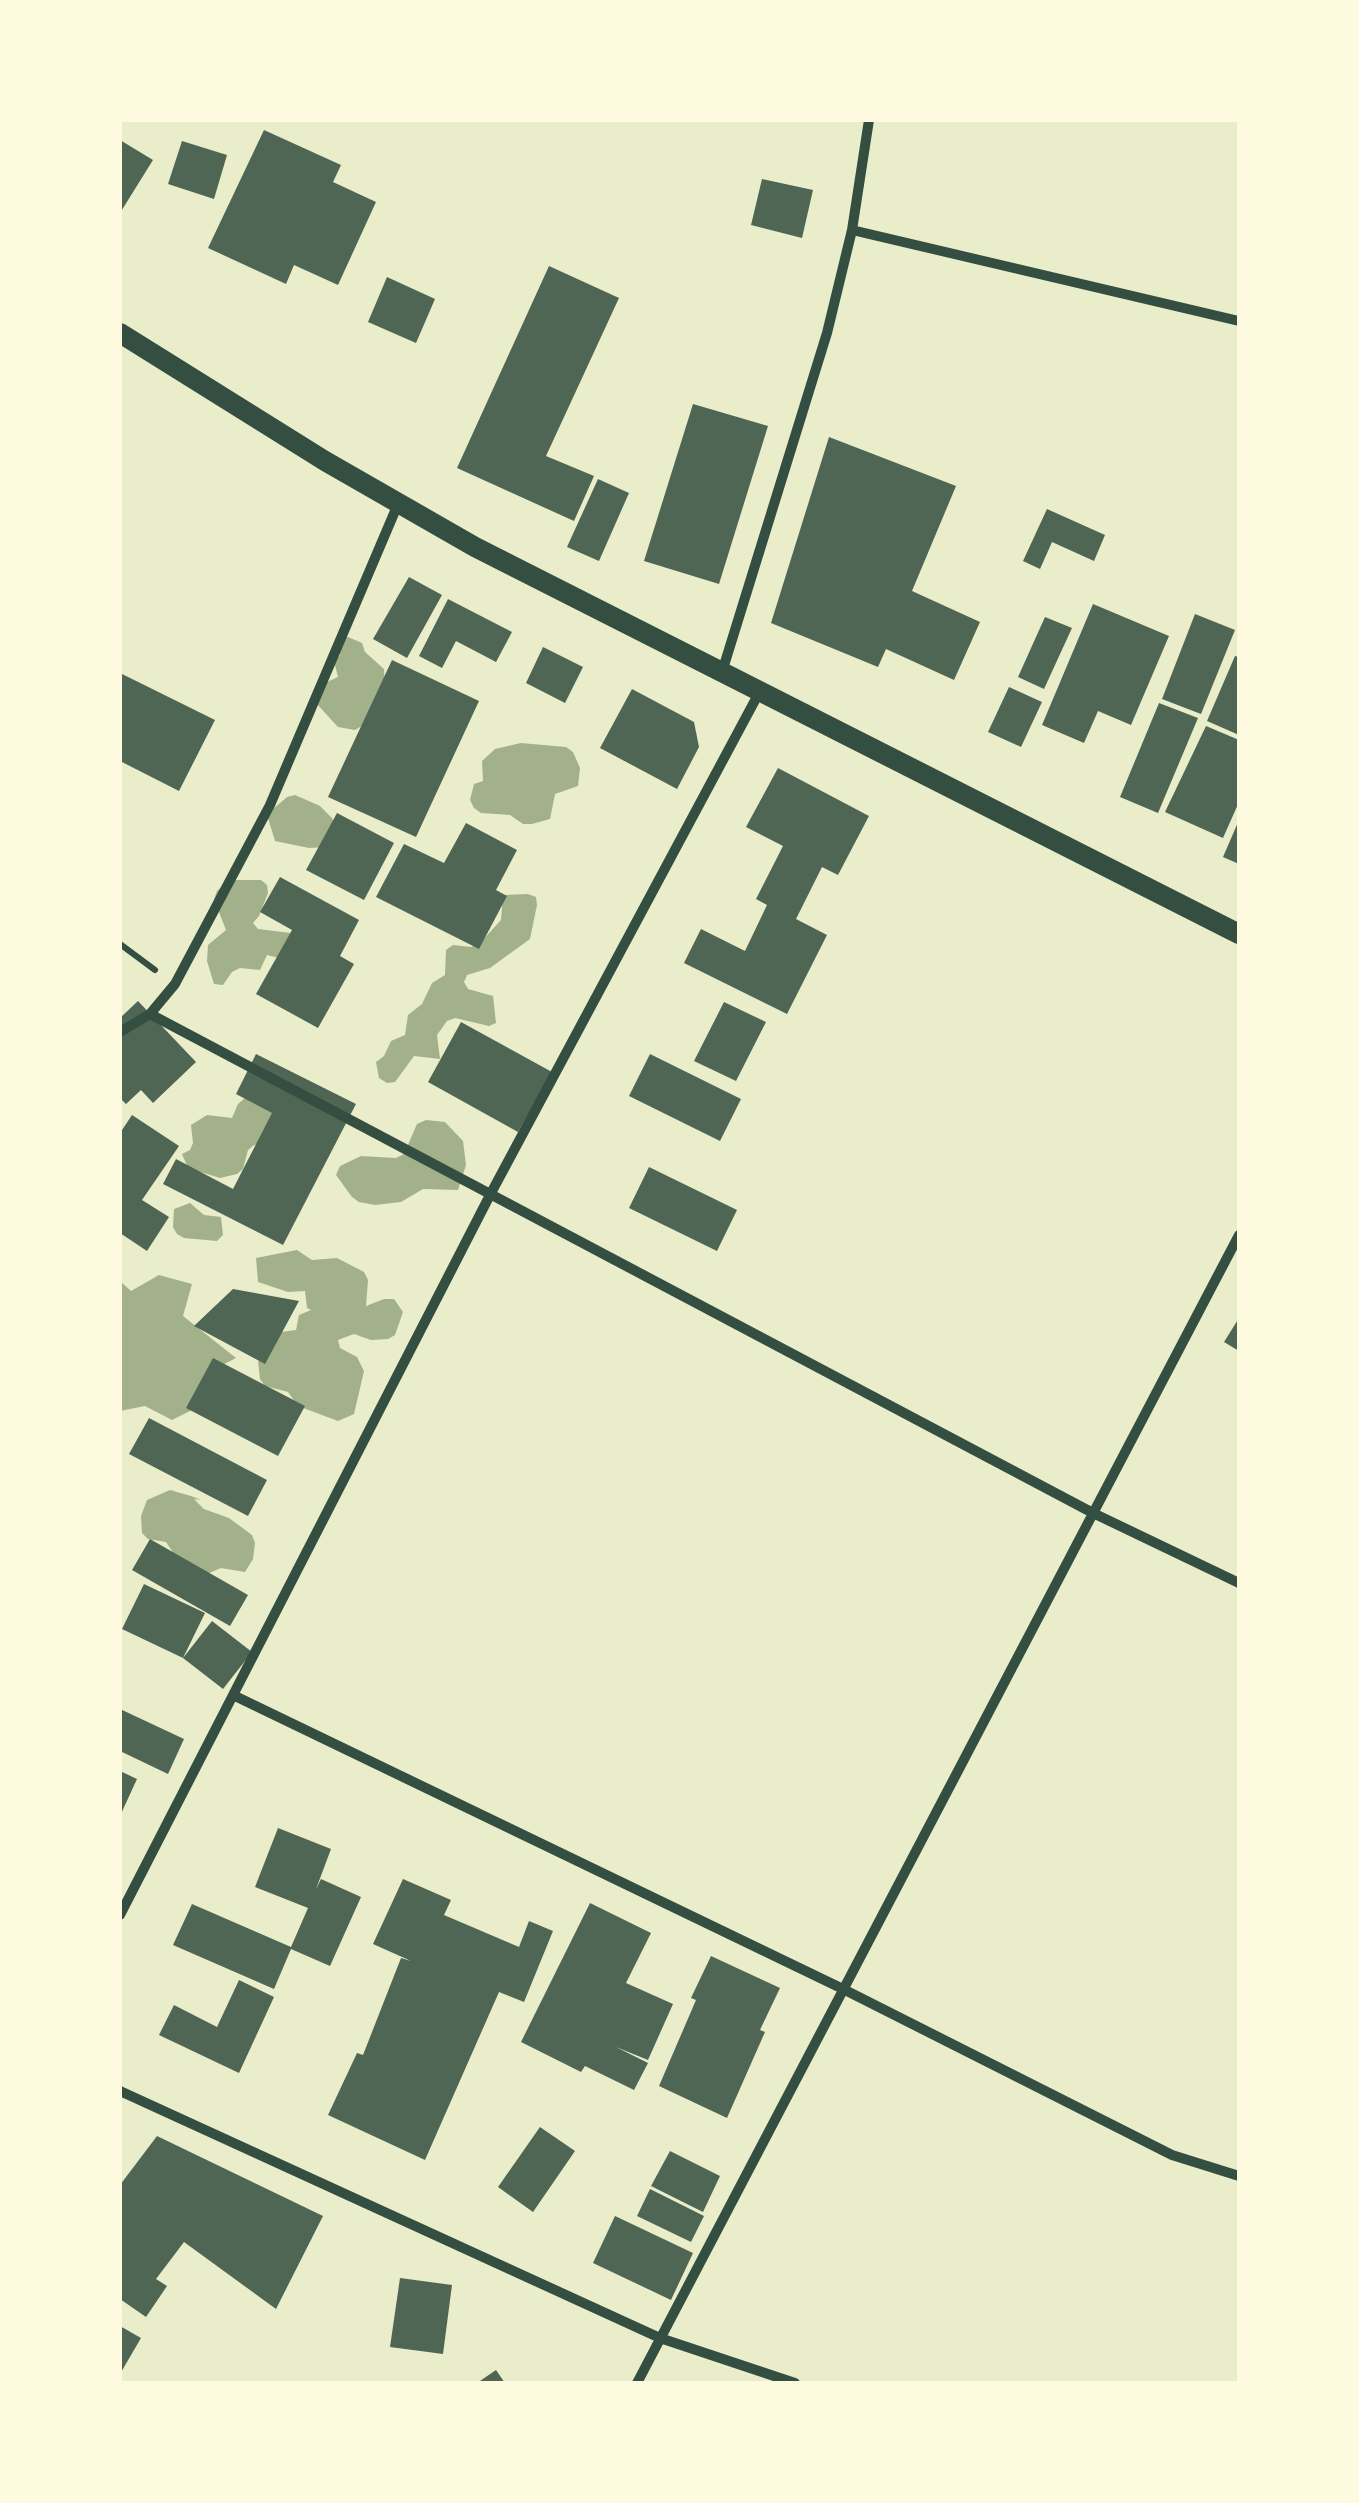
<!DOCTYPE html>
<html>
<head>
<meta charset="utf-8">
<style>
	body { margin:0 }
	#map { position:relative; width:1359px; height:2503px; overflow:hidden; background:#e9edc9; font-family:Barlow,sans-serif }
	canvas { display:block }
	.frame { position:absolute; inset:0; border:122px solid #fefae0; pointer-events:none }
</style>
</head>
<body>
<div id="map">
<canvas width="1359" height="2503"></canvas>
<div class="frame"></div>
</div>
<script>
const g = document.querySelector('canvas').getContext('2d');
g.lineJoin = 'round';
function paint(path, color) { g.fillStyle = color; g.fill(path, 'evenodd'); }
const poly = rows => new Path2D(rows.map(r => 'M' + r).join(''));
function trace(path, color, width, dash) { g.strokeStyle = color; g.lineWidth = width; g.lineCap = dash ? 'butt' : 'round'; g.setLineDash(dash || []); g.stroke(path); }
const water = poly([
	[348,637,362,643,365,652,384,669,385,694,370,721,355,730,338,727,316,703,325,683,338,677,334,661,340,655,337,647,340,639],
	[521,743,566,747,573,752,580,768,578,786,555,794,550,819,532,824,523,824,510,815,481,813,474,808,470,800,474,784,483,781,482,761,495,749],
	[295,795,320,806,332,818,335,826,325,847,309,848,275,841,268,818,272,810,287,797],
	[229,880,261,880,267,885,268,893,259,916,253,923,258,929,291,933,283,959,267,955,260,970,240,968,232,972,223,985,214,984,207,961,208,945,226,930,214,899,217,891],
	[528,894,536,897,537,905,530,939,490,968,467,975,464,982,468,989,493,996,496,1023,489,1026,455,1018,447,1021,437,1035,440,1059,414,1056,395,1082,387,1083,379,1078,376,1062,384,1056,391,1041,405,1035,408,1015,422,1004,432,983,445,975,446,950,453,945,471,947,479,944,501,920,503,895],
	[275,1091,273,1144,254,1145,248,1150,243,1169,237,1174,220,1178,188,1168,182,1154,190,1150,193,1143,191,1125,207,1115,232,1118,238,1104,245,1098],
	[426,1120,445,1122,463,1141,466,1165,458,1190,423,1189,401,1202,375,1205,359,1202,352,1197,336,1175,340,1166,361,1156,396,1158,404,1154,417,1124],
	[190,1203,204,1215,221,1217,223,1235,217,1241,184,1238,177,1234,173,1227,174,1209],
	[297,1250,312,1260,337,1258,364,1272,368,1280,366,1306,384,1299,394,1299,403,1312,395,1335,388,1339,371,1340,354,1334,338,1340,340,1348,357,1357,364,1371,354,1414,338,1421,298,1406,288,1392,265,1386,260,1379,258,1361,265,1358,281,1332,296,1330,299,1315,311,1310,307,1308,305,1291,288,1292,258,1282,256,1258],
	[159,1275,192,1284,183,1316,236,1358,207,1373,202,1405,172,1420,145,1406,120,1411,120,1281,131,1291],
	[170,1490,191,1496,201,1500,194,1499,204,1509,229,1518,252,1535,255,1543,253,1559,245,1572,221,1568,207,1574,180,1563,166,1542,148,1539,142,1533,141,1516,147,1500]
]);
const building = poly([
	[264,130,341,165,333,182,376,202,338,285,294,265,286,284,208,248],
	[120,140,153,160,120,213],
	[182,141,227,155,214,199,168,184],
	[762,179,813,190,802,238,751,225],
	[549,266,619,298,546,456,594,476,574,521,457,468],
	[387,277,435,299,416,343,368,322],
	[693,404,768,426,719,584,644,561],
	[829,437,956,486,912,591,980,622,954,680,886,649,878,667,771,623],
	[598,479,629,493,599,561,567,547],
	[1047,509,1105,535,1094,561,1052,542,1040,569,1023,561],
	[409,577,442,595,407,658,373,639],
	[448,599,512,632,496,662,456,641,442,668,419,656],
	[1093,604,1169,636,1131,725,1098,711,1084,743,1042,725],
	[1195,614,1235,630,1201,714,1162,699],
	[1045,617,1072,628,1044,689,1018,677],
	[543,647,583,667,565,703,526,683],
	[1235,656,1239,657,1239,735,1207,721],
	[392,660,479,701,416,837,328,797],
	[120,673,215,720,179,791,120,761],
	[1009,687,1042,702,1021,747,988,732],
	[632,689,694,722,699,747,677,789,600,748],
	[1159,703,1198,718,1158,813,1120,797],
	[1206,726,1239,740,1239,802,1223,838,1165,812],
	[778,768,869,816,838,875,822,867,796,919,827,935,787,1014,684,963,701,929,745,951,767,905,756,899,783,846,746,827],
	[337,813,394,843,364,900,306,870],
	[1239,820,1239,864,1223,857],
	[466,823,517,850,496,890,507,896,479,949,376,897,404,844,444,863],
	[280,877,359,920,340,956,354,964,318,1028,256,994,292,930,260,912],
	[138,1001,196,1062,153,1103,141,1090,126,1104,120,1098,120,1018],
	[724,1002,766,1022,736,1081,694,1061],
	[461,1022,552,1072,518,1132,428,1082],
	[256,1054,356,1104,283,1245,163,1184,176,1159,233,1189,272,1113,236,1094],
	[650,1054,741,1099,720,1141,629,1096],
	[132,1115,179,1146,142,1200,169,1217,147,1251,120,1233,120,1133],
	[649,1167,737,1210,717,1251,629,1208],
	[233,1289,299,1301,265,1364,194,1326],
	[1239,1318,1239,1351,1224,1342],
	[213,1358,305,1406,278,1456,186,1408],
	[149,1418,267,1480,248,1516,129,1454],
	[150,1539,248,1595,230,1626,132,1570],
	[144,1584,205,1613,183,1658,212,1621,252,1652,223,1689,183,1658,122,1629],
	[120,1709,184,1739,168,1774,120,1751],
	[120,1771,137,1779,120,1816],
	[278,1828,331,1849,316,1889,321,1879,361,1897,330,1966,291,1949,274,1989,173,1945,192,1904,291,1947,308,1908,255,1887],
	[403,1879,451,1900,444,1915,519,1947,529,1921,553,1931,524,2002,499,1992,425,2160,328,2115,357,2053,363,2055,401,1958,411,1961,373,1944],
	[590,1903,651,1933,626,1983,673,2004,648,2060,616,2047,648,2063,634,2090,585,2066,581,2072,521,2042],
	[711,1956,780,1988,760,2030,765,2032,727,2118,659,2086,696,2000,691,1998],
	[239,1980,274,1997,239,2073,159,2035,174,2005,217,2027],
	[540,2127,575,2151,533,2212,498,2187],
	[157,2136,323,2216,276,2309,184,2242,156,2279,167,2286,146,2317,120,2299,120,2185],
	[670,2151,720,2176,703,2212,651,2186],
	[650,2189,704,2216,691,2242,637,2216],
	[615,2216,693,2253,671,2300,593,2263],
	[400,2278,452,2285,443,2354,390,2347],
	[120,2326,141,2338,120,2374],
	[496,2370,505,2383,477,2383]
]);
const path = poly([
	[120,944,155,970]
]);
const minor = poly([
	[852,230,1239,321],
	[722,672,827,333,852,230,869,120],
	[150,1014,1093,1513,1239,1583],
	[120,1032,150,1014,175,984,270,805,398,504],
	[235,1696,843,1989,1172,2155,1239,2176],
	[120,1915,490,1195,760,691],
	[120,2091,660,2338,795,2383],
	[637,2383,1239,1235]
]);
const secondary = poly([
	[120,333,325,461,475,547,1239,934]
]);
paint(water, '#a3b18a');
paint(building, '#4f6655');
trace(path, '#344e41', 6);
trace(minor, '#344e41', 10);
trace(secondary, '#344e41', 20);
</script>
</body>
</html>
